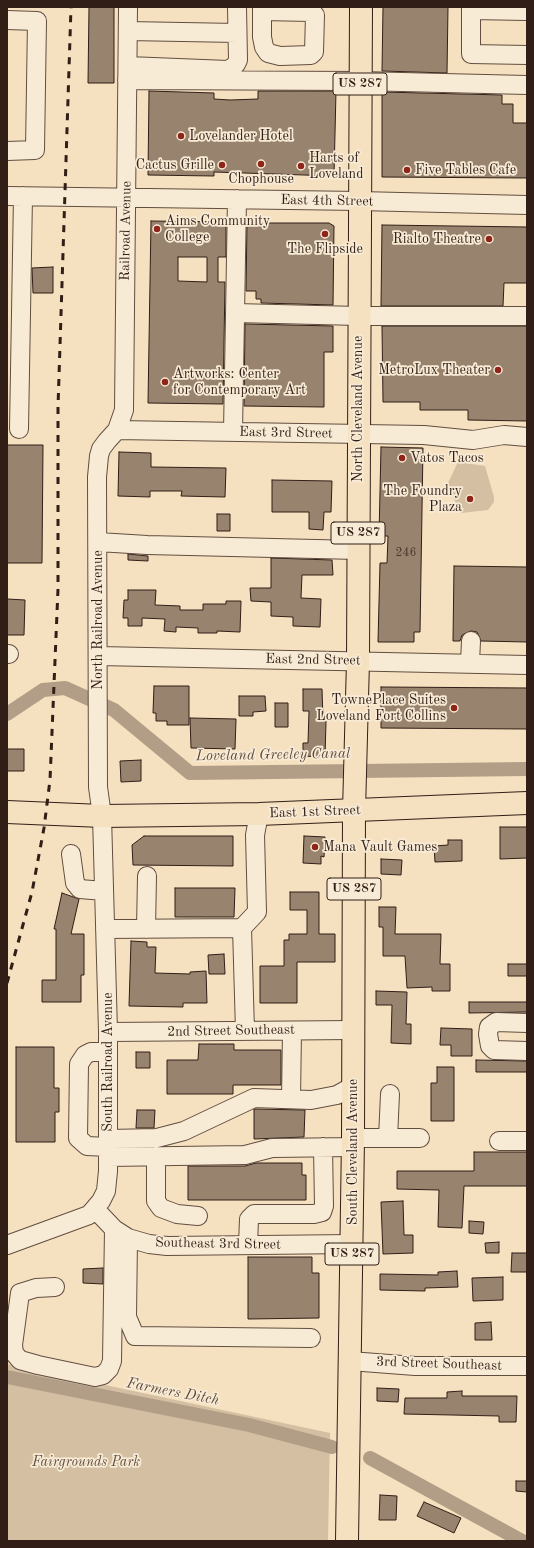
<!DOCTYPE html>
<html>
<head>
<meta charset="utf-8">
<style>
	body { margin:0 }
	#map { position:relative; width:534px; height:1548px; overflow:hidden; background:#f5e0bf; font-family:"Old Standard TT",serif }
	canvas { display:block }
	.frame { position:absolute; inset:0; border:8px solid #311e17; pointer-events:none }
</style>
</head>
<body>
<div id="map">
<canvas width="534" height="1548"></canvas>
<div class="frame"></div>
</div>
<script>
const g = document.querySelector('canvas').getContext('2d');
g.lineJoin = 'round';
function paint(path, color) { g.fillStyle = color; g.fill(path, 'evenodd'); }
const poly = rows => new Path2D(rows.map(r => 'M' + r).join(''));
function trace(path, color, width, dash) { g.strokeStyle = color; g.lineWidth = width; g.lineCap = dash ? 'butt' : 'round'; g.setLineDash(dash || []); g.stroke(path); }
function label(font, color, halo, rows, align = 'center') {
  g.font = font + ' "Old Standard TT",serif'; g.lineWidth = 3.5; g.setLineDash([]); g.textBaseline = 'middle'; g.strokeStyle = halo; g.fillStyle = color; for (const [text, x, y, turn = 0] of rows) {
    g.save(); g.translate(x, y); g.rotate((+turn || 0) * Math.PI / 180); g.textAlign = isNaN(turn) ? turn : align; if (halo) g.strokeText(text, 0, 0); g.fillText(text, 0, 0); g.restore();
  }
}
const green = poly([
	[458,462,485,466,494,497,494,502,488,510,461,513,447,485],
	[7,1364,330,1433,328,1541,7,1541]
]);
const canal = poly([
	[7,714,43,690,65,688,114,710,190,773,527,769],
	[7,1377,249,1425,332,1447],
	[370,1458,522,1541]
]);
const building = poly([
	[89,7,114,7,114,83,88,83,89,7],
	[383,7,448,7,447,73,382,71,383,7],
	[149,91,214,93,214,99,230,100,258,99,258,91,336,91,334,176,214,172,214,176,148,175,149,91],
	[382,92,502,95,502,104,513,104,513,123,527,123,527,178,382,177,382,92],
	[151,221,226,222,226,257,218,257,218,282,225,282,223,404,148,403,151,221],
	[178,257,207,257,207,282,178,281,178,257],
	[247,223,329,223,334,226,333,305,261,303,261,299,256,299,256,291,246,291,247,223],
	[382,225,527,227,527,283,504,283,503,306,381,306,382,225],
	[53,267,53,293,33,293,32,268,53,267],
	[245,324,333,326,333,352,324,352,324,407,244,406,245,324],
	[382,326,527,326,527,421,468,420,468,410,420,410,420,402,383,402,382,326],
	[7,445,43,445,42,563,7,563,7,445],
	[381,447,423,448,420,632,414,632,414,642,378,642,380,563,387,563,388,536,379,536,381,447],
	[119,452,151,453,151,467,226,468,225,497,181,496,182,491,150,491,150,497,118,496,119,452],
	[272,480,332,481,331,512,324,512,323,530,309,529,309,512,272,512,272,480],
	[217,514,230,514,230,531,217,531,217,514],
	[128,554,148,556,148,561,128,560,128,554],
	[271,558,332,560,333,575,302,575,301,598,321,599,320,627,293,626,293,617,271,616,271,602,251,601,250,588,271,588,271,558],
	[454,566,527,567,527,642,481,641,477,632,471,631,462,635,460,641,453,641,454,566],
	[128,590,156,590,155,605,180,606,180,610,203,610,203,604,226,604,226,601,241,601,240,632,217,631,217,633,198,633,198,628,176,627,176,632,164,631,165,619,142,618,142,626,128,626,128,618,123,618,124,600,128,600,128,590],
	[7,599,25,600,24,635,7,635,7,599],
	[154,686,189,686,189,725,167,725,167,721,156,721,156,713,153,713,154,686],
	[381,687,527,688,527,729,381,728,381,687],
	[303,689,322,689,323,721,326,721,325,757,303,756,303,743,308,743,309,711,303,711,303,689],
	[239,696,265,696,266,711,253,712,253,716,239,716,239,696],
	[275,703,288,703,288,727,275,727,275,703],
	[190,718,236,719,235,749,191,748,190,718],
	[7,749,24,749,24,771,7,771,7,749],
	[141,760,141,781,121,782,120,761,141,760],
	[500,827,527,827,527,858,500,859,500,827],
	[144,836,233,836,233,866,133,865,132,845,144,836],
	[304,836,325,837,324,857,321,856,321,864,303,863,304,836],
	[448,840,462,840,462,861,435,862,434,846,448,845,448,840],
	[381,859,402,860,401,875,381,874,381,859],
	[175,888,235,888,234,917,175,917,175,888],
	[290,892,319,892,319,934,335,934,335,962,297,962,297,1003,260,1003,260,966,284,966,284,940,289,940,289,934,307,934,307,910,290,910,290,892],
	[62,893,79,899,71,934,84,934,84,975,81,975,81,1002,42,1002,42,980,56,980,56,929,54,929,62,893],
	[379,907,396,907,395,934,441,934,440,964,450,964,450,991,432,991,432,987,407,988,405,956,383,956,383,927,379,927,379,907],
	[131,941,147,942,147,947,156,947,155,973,190,974,190,972,206,971,207,1003,183,1003,183,1007,129,1006,131,941],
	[224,954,225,974,209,974,208,955,224,954],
	[508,964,527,964,527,976,508,976,508,964],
	[376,991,407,992,406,1024,411,1024,411,1044,391,1043,392,1005,376,1005,376,991],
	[469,1002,527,1002,527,1012,469,1013,469,1002],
	[441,1028,472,1029,472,1056,451,1056,451,1045,440,1045,441,1028],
	[199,1044,234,1044,234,1050,281,1050,281,1085,233,1085,233,1094,167,1094,167,1060,198,1060,199,1044],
	[16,1047,54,1047,54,1088,59,1088,59,1112,55,1112,55,1142,16,1142,16,1047],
	[136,1052,150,1052,150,1068,136,1068,136,1052],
	[476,1060,527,1061,527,1072,476,1072,476,1060],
	[437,1067,454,1067,454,1121,431,1121,431,1083,437,1083,437,1067],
	[254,1109,305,1110,304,1137,254,1139,254,1109],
	[137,1110,155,1110,154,1128,136,1128,137,1110],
	[474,1152,527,1152,527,1186,464,1186,462,1228,438,1227,439,1190,397,1189,397,1171,474,1171,474,1152],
	[256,1163,302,1163,302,1175,306,1175,306,1200,188,1200,188,1166,245,1166,256,1163],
	[403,1201,404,1235,413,1235,413,1253,383,1254,381,1202,403,1201],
	[469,1221,484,1222,483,1234,469,1233,469,1221],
	[499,1242,499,1253,486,1253,485,1243,499,1242],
	[512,1253,527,1253,527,1272,511,1272,512,1253],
	[248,1257,312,1257,312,1273,319,1273,319,1318,248,1319,248,1257],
	[103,1268,103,1284,83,1283,83,1269,103,1268],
	[457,1271,458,1287,425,1288,425,1291,380,1290,380,1274,438,1275,438,1272,457,1271],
	[503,1277,503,1300,473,1301,472,1278,503,1277],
	[491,1322,492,1340,475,1340,475,1323,491,1322],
	[377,1388,399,1389,398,1402,377,1401,377,1388],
	[462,1391,462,1396,517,1396,516,1422,499,1422,499,1416,404,1414,405,1398,447,1398,447,1392,462,1391],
	[516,1481,527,1481,527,1492,516,1491,516,1481],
	[380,1495,397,1496,396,1520,379,1520,380,1495],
	[424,1502,461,1518,454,1533,417,1516,424,1502]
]);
const minor = poly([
	[471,7,471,54,527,55],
	[471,10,527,11],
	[262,11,312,12,315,15,314,52,311,55,280,56,268,53,264,47,262,37,262,7],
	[7,20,37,21,35,150,7,151],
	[128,31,237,33],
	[128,66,228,70,233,67,236,64,238,60,237,7],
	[127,80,360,81,527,85],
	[7,196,359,201,527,205],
	[235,313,359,316,527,316],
	[19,429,23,196],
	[117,430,424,435,473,440,504,435,527,437],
	[233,432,237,199],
	[98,542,147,545,358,550],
	[7,654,9,654],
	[99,656,527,665],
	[470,663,471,641],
	[71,854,75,883,80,889,104,891],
	[242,928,245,1031],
	[105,929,242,928,257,912,255,835,259,814],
	[146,929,147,876],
	[527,1023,496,1022,489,1027,488,1034,490,1046,494,1050,527,1051],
	[108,1032,354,1030],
	[291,1099,292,1031],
	[353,1138,420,1138],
	[388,1138,390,1094],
	[108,1139,157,1138,184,1131,254,1098,311,1100,337,1095,353,1086],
	[499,1141,527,1141],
	[108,1147,87,1146,78,1138,79,1064,85,1055,91,1052,108,1052],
	[156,1156,156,1201,161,1208,177,1214,198,1216],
	[108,1157,245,1155,272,1148,353,1147],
	[95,1209,114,1229,128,1238,149,1244,167,1246,352,1244],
	[128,1238,127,1317,135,1336,311,1338],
	[7,1245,89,1215,101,1201,106,1191,108,1171,108,1032,102,816,98,787,97,477,99,456,101,449,107,441,117,430,124,410,128,7],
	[248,1245,249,1219,254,1214,314,1214,322,1212,324,1206,323,1147],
	[55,1287,36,1288,20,1293,13,1345,14,1353,20,1360,38,1365,95,1377,103,1375,109,1369,112,1361,114,1229],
	[350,1361,415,1366,527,1366]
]);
const major = poly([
	[7,812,102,816,259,814,527,803]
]);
const highway = poly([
	[347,1541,353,1138,354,811,358,661,361,7]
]);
const rail = poly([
	[7,983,32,892,44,828,50,780,58,589,58,407,71,7]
]);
const markers = [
	[181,136,4,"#8f2418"],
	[261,164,4,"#8f2418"],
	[222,165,4,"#8f2418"],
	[301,166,4,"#8f2418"],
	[407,170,4,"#8f2418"],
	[157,229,4,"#8f2418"],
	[325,234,4,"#8f2418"],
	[489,239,4,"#8f2418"],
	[498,370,4,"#8f2418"],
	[165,382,4,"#8f2418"],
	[402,458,4,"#8f2418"],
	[470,499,4,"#8f2418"],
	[454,708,4,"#8f2418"],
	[315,847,4,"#8f2418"]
];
const numberNames = [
	["246",406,553]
];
const shields = [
	[360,84,54],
	[358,533,54],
	[354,889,54],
	[352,1254,54]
];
const shieldNames = [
	["US 287",360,84],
	["US 287",358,533],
	["US 287",354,889],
	["US 287",352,1254]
];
const poiNames = [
	["Lovelander Hotel",189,136],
	["Harts of",309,158],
	["Loveland",309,174],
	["Cactus Grille",214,165,"right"],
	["Five Tables Cafe",415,170],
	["Chophouse",261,179,"center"],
	["Aims Community",165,221],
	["College",165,237],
	["Rialto Theatre",481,239,"right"],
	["The Flipside",325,249,"center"],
	["MetroLux Theater",490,370,"right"],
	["Artworks: Center",173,374],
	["for Contemporary Art",173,390],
	["Vatos Tacos",410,458],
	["The Foundry",462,491,"right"],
	["Plaza",462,507,"right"],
	["TownePlace Suites",446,700,"right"],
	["Loveland Fort Collins",446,716,"right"],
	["Mana Vault Games",323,847]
];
const streetNames = [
	["East 4th Street",327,201,1],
	["Railroad Avenue",126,231,-89],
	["North Cleveland Avenue",358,409,-90],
	["East 3rd Street",286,433,1],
	["North Railroad Avenue",98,620,-90],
	["East 2nd Street",313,660,1],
	["East 1st Street",315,812,-2],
	["2nd Street Southeast",231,1031,-1],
	["South Railroad Avenue",108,1062,-90],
	["South Cleveland Avenue",353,1152,-90],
	["Southeast 3rd Street",218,1244,1],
	["3rd Street Southeast",439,1364,2]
];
const parkNames = [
	["Fairgrounds Park",86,1462]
];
const waterNames = [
	["Loveland Greeley Canal",273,755,-1],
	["Farmers Ditch",173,1392,11]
];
paint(green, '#d4bfa2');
trace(canal, '#b29e86', 14);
paint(building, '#97836e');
trace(building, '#311e17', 1);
trace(minor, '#624e41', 20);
trace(major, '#311e17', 24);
trace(highway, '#311e17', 24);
trace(minor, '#f8ebd5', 18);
trace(major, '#f5e0bf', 22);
trace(highway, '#f5e0bf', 22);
trace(rail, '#311e17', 3, [7, 7]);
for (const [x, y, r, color] of markers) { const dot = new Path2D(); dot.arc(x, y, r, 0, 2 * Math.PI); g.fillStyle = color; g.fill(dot); trace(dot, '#f8ebd5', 1.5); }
label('12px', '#4a372d', null, numberNames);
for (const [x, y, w] of shields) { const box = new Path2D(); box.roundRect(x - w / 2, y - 11, w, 22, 3); g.fillStyle = '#f8ebd5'; g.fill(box); trace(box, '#311e17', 1); }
label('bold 13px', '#311e17', null, shieldNames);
label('14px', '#311e17', '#f8ebd5', poiNames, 'left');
label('14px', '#311e17', '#f8ebd5', streetNames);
label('italic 14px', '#624e41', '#f8ebd5', parkNames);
label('italic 15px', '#5e4b3e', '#f8ebd5', waterNames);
</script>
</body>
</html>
